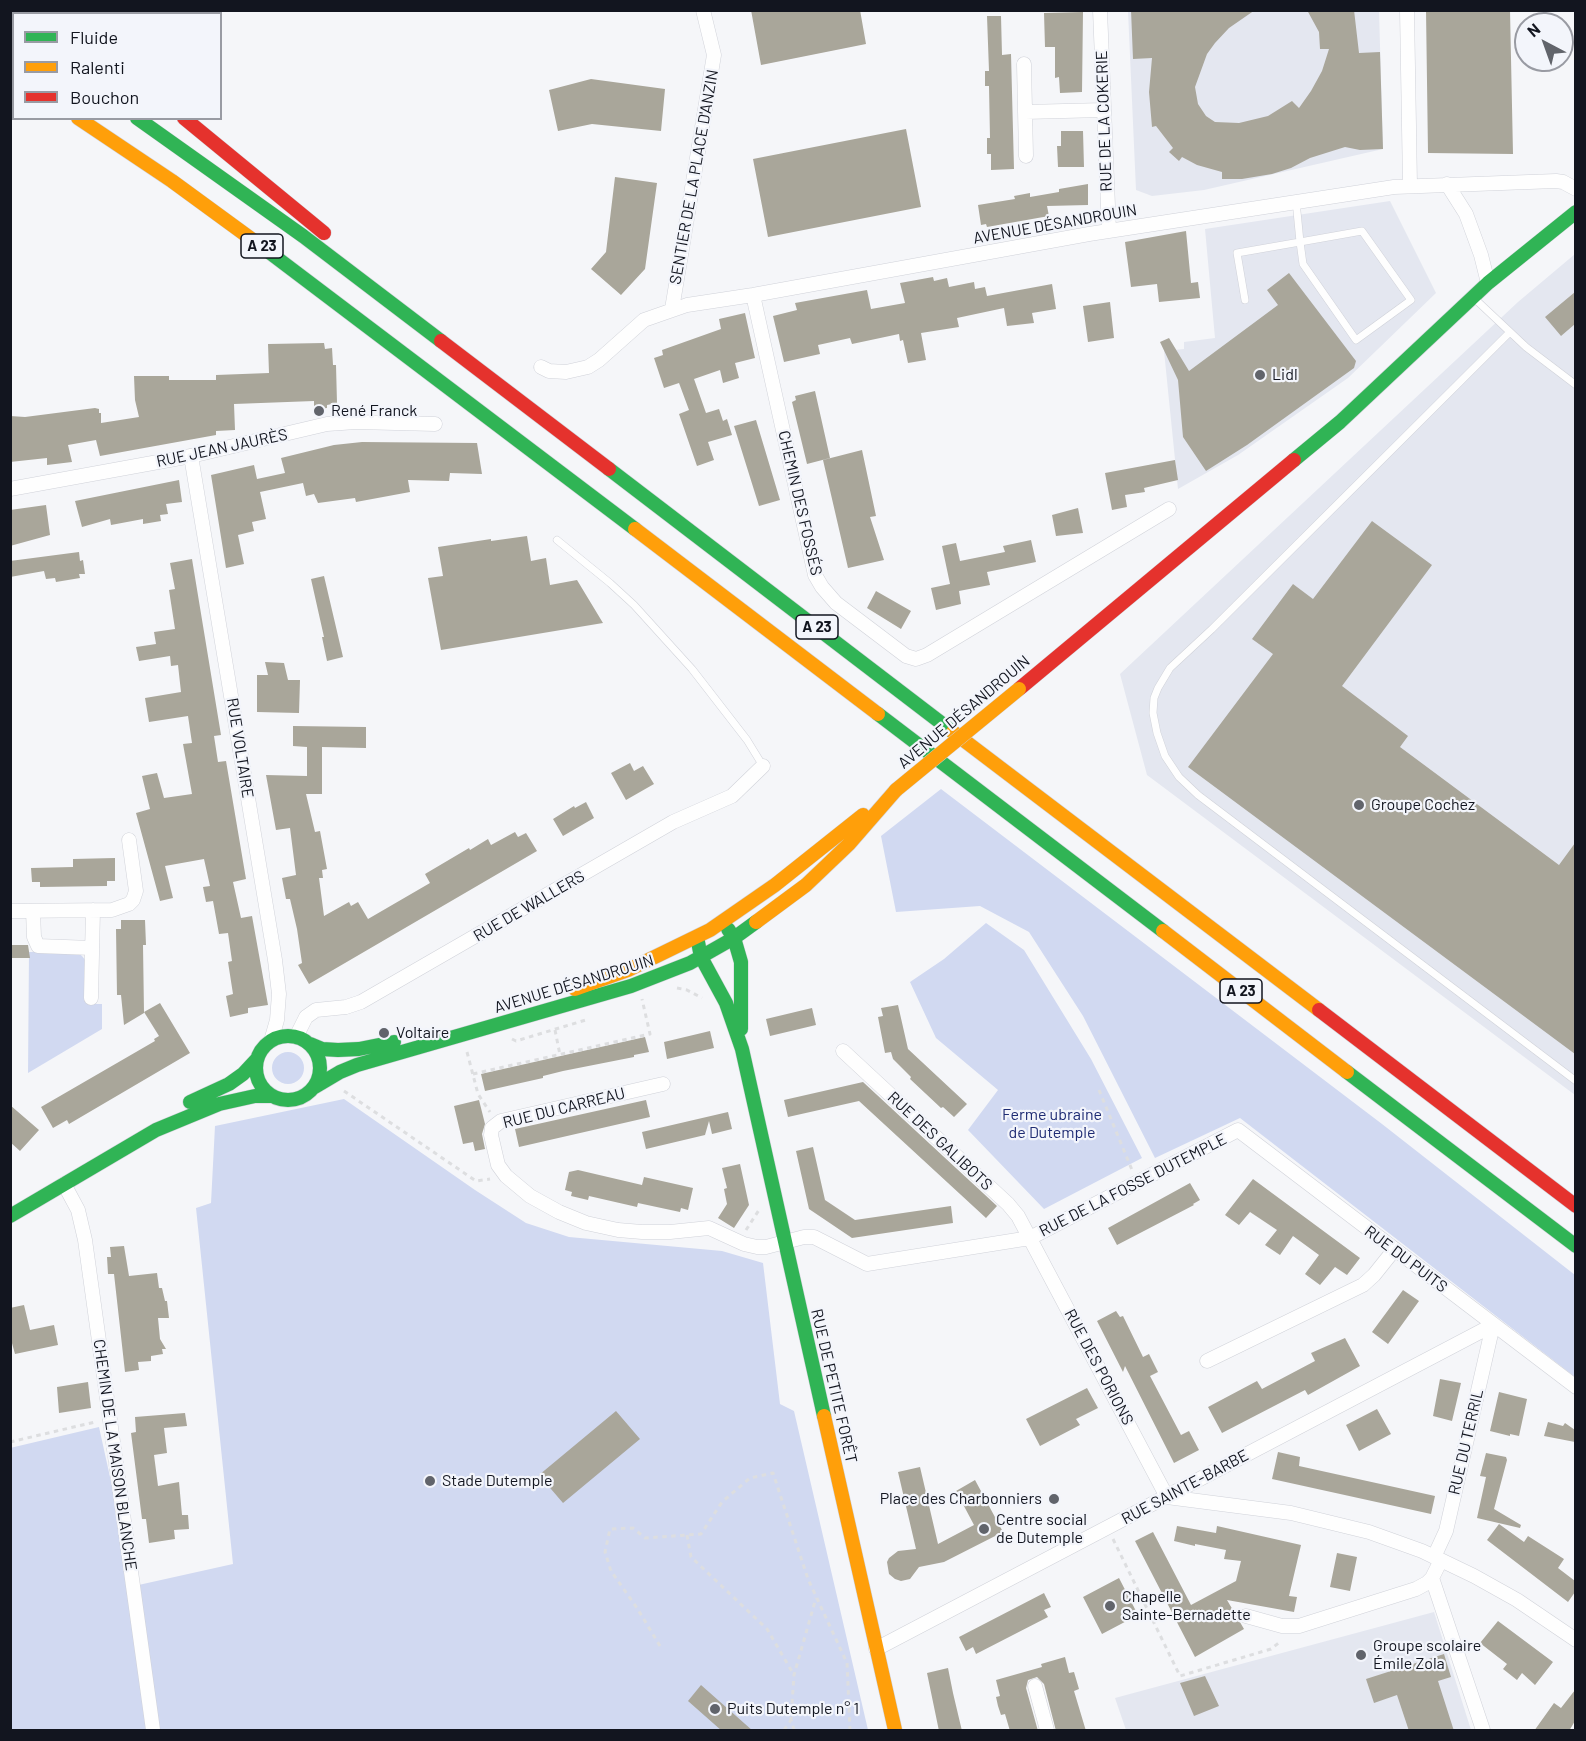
<!DOCTYPE html>
<html>
<head>
<meta charset="utf-8">
<style>
	body { margin:0 }
	#map { position:relative; width:1586px; height:1741px; overflow:hidden; background:#f5f6f9; font-family:Barlow,sans-serif }
	canvas { display:block }
	.frame { position:absolute; inset:0; border:12px solid #12151f; pointer-events:none }
	.legend { position:absolute; left:12px; top:12px; width:210px; height:108px; box-sizing:border-box; background:#f3f5fb; border:2px solid #999ba3; margin:0; padding:8px 10px; list-style:none; font-size:18px; color:#12151f }
	.legend li { display:flex; align-items:center; gap:12px; height:30px }
	.legend b { width:30px; border:2px solid #999ba3 }
	.north { position:absolute; left:1514px; top:12px; width:60px; height:60px; box-sizing:border-box; background:#f3f5fb; border:2px solid #999ba3; border-radius:50%; rotate:319deg; font-size:16px; font-weight:700; line-height:24px; text-align:center; color:#12151f }
	.north::after { content:''; display:block; margin:auto; width:21px; height:27px; background:#61646b; clip-path:polygon(50% 0,100% 100%,50% 72%,0 100%) }
</style>
</head>
<body>
<div id="map">
<canvas width="1586" height="1741"></canvas>
<div class="frame"></div>
<ul class="legend">
<li><b style="height:8px;background:#30b455"></b>Fluide</li>
<li><b style="height:8px;background:#ff9f0a"></b>Ralenti</li>
<li><b style="height:8px;background:#e5322d"></b>Bouchon</li>
</ul>
<div class="north">N</div>
</div>
<script>
const g = document.querySelector('canvas').getContext('2d');
g.lineJoin = 'round';
function paint(path, color) { g.fillStyle = color; g.fill(path, 'evenodd'); }
const poly = rows => new Path2D(rows.map(r => 'M' + r).join(''));
function trace(path, color, width, dash) { g.strokeStyle = color; g.lineWidth = width; g.lineCap = dash ? 'butt' : 'round'; g.setLineDash(dash || []); g.stroke(path); }
function label(font, color, halo, rows, align = 'center') {
  g.font = font + ' Barlow,sans-serif'; g.lineWidth = 4.5; g.setLineDash([]); g.textBaseline = 'middle'; g.strokeStyle = halo; g.fillStyle = color; for (const [text, x, y, turn = 0] of rows) {
    g.save(); g.translate(x, y); g.rotate((+turn || 0) * Math.PI / 180); g.textAlign = isNaN(turn) ? turn : align; if (halo) g.strokeText(text, 0, 0); g.fillText(text, 0, 0); g.restore();
  }
}
const built = poly([
	[1128,11,1379,11,1383,149,1204,190,1152,196,1136,190],
	[1390,201,1436,293,1348,378,1238,455,1178,489,1164,351,1184,349,1184,342,1215,338,1205,229],
	[1575,254,1575,1095,1147,775,1120,674,1518,302],
	[1434,1612,1471,1730,1126,1730,1115,1698]
]);
const green = poly([
	[941,789,1382,1124,1575,1275,1575,1377,1240,1118,1155,1158,1083,1016,1029,932,980,906,896,912,881,836],
	[986,923,1024,950,1091,1059,1142,1158,1044,1209,968,1130,998,1090,936,1038,910,982,944,959],
	[29,952,77,952,82,956,86,961,87,1004,102,1004,102,1029,28,1073],
	'272 1068a16 16 0 1 1 32 0a16 16 0 1 1-32 0Z',
	[344,1099,475,1190,526,1223,569,1237,722,1251,763,1263,780,1404,794,1411,868,1730,11,1730,10,1448,99,1427,134,1586,233,1564,196,1208,211,1203,215,1126]
]);
const building = poly([
	[751,10,860,10,866,44,761,65],
	[1131,10,1255,10,1229,28,1215,43,1207,54,1195,87,1198,104,1206,116,1215,122,1239,123,1268,116,1292,101,1299,108,1311,91,1322,71,1329,49,1320,49,1319,32,1307,10,1354,10,1359,53,1380,52,1383,149,1360,150,1345,147,1310,158,1291,168,1272,174,1242,179,1222,179,1222,172,1197,165,1182,157,1179,161,1169,152,1173,148,1156,126,1152,127,1149,92,1152,58,1133,59],
	[1426,10,1510,10,1513,154,1428,153],
	[1083,12,1082,92,1060,93,1059,77,1055,78,1055,47,1045,47,1044,13],
	[987,16,1001,16,1002,55,1011,54,1014,169,991,170,991,154,987,154,987,138,990,138,989,86,985,86,985,71,989,71],
	[591,79,665,89,661,131,592,124,558,131,549,90],
	[906,129,921,207,768,237,753,159],
	[1061,131,1083,131,1084,167,1058,167,1057,146,1061,146],
	[615,177,657,183,645,269,621,295,591,269,606,252],
	[1088,184,1088,205,1047,206,1049,216,987,227,986,224,981,225,978,205,1015,199,1014,196,1030,193,1030,197,1059,192,1059,189],
	[1186,231,1191,283,1198,282,1200,298,1159,302,1157,284,1131,287,1125,242],
	[1289,273,1356,361,1354,368,1247,445,1206,471,1183,437,1178,380,1160,342,1169,338,1189,371,1278,305,1267,290],
	[933,277,934,281,947,278,949,287,974,282,975,289,985,287,987,296,1052,284,1056,309,1032,313,1034,323,1007,326,1004,308,957,318,959,327,921,333,926,360,908,363,903,340,900,341,899,334,852,344,850,338,818,345,820,354,784,362,773,316,797,310,795,303,867,290,871,309,905,303,900,283],
	[1575,292,1575,324,1561,336,1545,317],
	[1110,302,1114,338,1088,342,1083,306],
	[745,313,755,358,735,363,739,378,723,383,720,370,694,379,706,413,719,409,723,421,727,419,732,435,708,442,714,460,697,466,679,414,689,410,679,383,664,388,654,358,663,355,662,350,721,329,719,319],
	[324,343,325,349,332,348,333,365,336,365,337,403,327,405,327,408,314,410,314,401,234,404,235,430,216,431,216,435,100,456,96,440,68,445,72,462,47,465,47,458,10,462,10,416,25,417,95,408,99,409,99,413,101,413,101,423,139,417,135,400,134,376,169,376,169,380,216,380,216,375,269,373,268,344],
	[815,391,830,458,807,464,792,402,796,400,795,396],
	[756,420,780,500,759,506,734,426],
	[362,442,477,443,482,474,450,473,449,481,408,480,410,492,356,502,355,498,318,503,314,494,306,496,303,483,260,492,266,519,252,522,254,531,238,535,244,564,226,568,211,475,254,465,257,479,285,473,281,458,334,445],
	[862,450,876,516,870,517,884,560,848,568,823,460],
	[1175,460,1178,480,1144,488,1145,492,1125,495,1127,507,1112,510,1105,473],
	[179,480,182,502,166,504,168,514,160,515,161,521,143,524,143,519,111,525,110,519,82,527,75,501],
	[46,505,50,535,10,546,10,510],
	[1078,508,1083,533,1056,536,1052,515],
	[1372,521,1432,565,1342,686,1408,736,1400,747,1559,865,1575,843,1575,1054,1188,767,1273,654,1252,639,1293,584,1313,599],
	[527,536,531,561,546,558,550,585,577,580,603,623,441,650,428,578,443,576,438,547,491,539,491,541],
	[1031,540,1036,562,987,572,990,585,959,591,961,604,936,610,931,588,950,584,942,546,956,543,960,561,1005,552,1003,546],
	[79,552,80,561,83,560,85,574,79,574,80,578,56,582,55,578,46,579,44,571,10,577,10,561],
	[192,559,221,735,214,736,218,762,226,761,246,879,233,882,241,918,252,916,268,1005,248,1008,248,1013,230,1017,226,996,233,994,228,962,232,961,228,933,219,934,213,901,206,902,203,887,210,886,204,859,165,866,173,898,160,901,136,813,150,809,142,776,157,773,164,798,192,794,183,744,192,743,188,716,149,722,145,698,181,692,178,665,171,666,170,656,139,661,136,647,156,644,154,632,175,629,169,590,175,589,170,563],
	[324,576,343,657,327,661,322,637,324,637,311,579],
	[876,591,911,611,901,629,867,608],
	[265,662,284,663,288,680,300,680,299,713,257,712,257,675,268,675],
	[293,726,366,727,366,748,322,747,322,794,306,794,315,832,320,831,327,869,322,870,323,878,319,878,324,916,349,902,351,906,358,902,368,919,430,883,425,874,469,848,470,850,488,839,491,845,515,832,518,837,526,833,537,851,309,984,298,965,302,963,297,929,290,899,286,899,282,878,296,875,290,828,276,830,266,775,307,776,307,747,293,746],
	[630,763,634,771,643,766,654,784,626,800,611,773],
	[586,802,594,818,563,836,553,819,574,806,575,808],
	[115,858,115,881,107,881,107,886,40,887,40,882,32,882,31,868,73,867,73,859],
	[121,920,145,920,146,945,143,945,144,1013,124,1025,121,995,117,995,116,929,121,929],
	[10,945,28,945,30,958,10,958],
	[160,1003,190,1053,69,1124,67,1120,53,1128,41,1107,155,1041,154,1039,159,1036,144,1012],
	[898,1005,908,1049,967,1104,954,1117,943,1107,941,1108,910,1079,911,1077,893,1059,891,1052,885,1053,878,1017,883,1016,881,1008],
	[812,1008,816,1025,770,1036,766,1019],
	[710,1031,714,1048,667,1059,664,1042],
	[645,1037,649,1052,634,1055,634,1057,563,1071,543,1076,543,1078,485,1091,481,1074],
	[863,1082,997,1206,986,1218,859,1101,788,1117,784,1100],
	[479,1100,485,1124,482,1134,485,1149,475,1151,473,1142,463,1144,454,1106],
	[646,1100,650,1117,519,1147,515,1129],
	[10,1105,39,1130,20,1151,10,1142],
	[728,1112,732,1129,712,1134,709,1121,705,1135,646,1149,642,1132],
	[813,1147,825,1200,855,1220,951,1206,953,1223,852,1238,809,1209,796,1151],
	[740,1164,749,1205,734,1228,718,1218,727,1204,724,1189,727,1188,722,1168],
	[578,1170,642,1185,644,1177,693,1188,688,1210,681,1208,680,1212,638,1203,637,1207,589,1196,588,1200,571,1196,572,1192,565,1190,569,1172],
	[1253,1179,1360,1258,1347,1275,1335,1267,1320,1285,1305,1274,1319,1255,1293,1236,1280,1255,1265,1245,1277,1230,1250,1212,1239,1225,1225,1215],
	[1190,1183,1200,1200,1193,1204,1194,1205,1117,1245,1108,1228],
	[124,1246,129,1276,157,1273,159,1288,162,1288,165,1301,167,1301,169,1318,158,1318,160,1339,166,1349,162,1349,163,1354,151,1356,151,1361,138,1362,139,1370,125,1372,114,1274,108,1274,107,1257,111,1257,110,1247],
	[1403,1290,1419,1301,1388,1344,1372,1332],
	[24,1305,30,1330,54,1325,58,1345,15,1354,10,1336,10,1308],
	[1116,1311,1120,1317,1123,1316,1143,1357,1149,1354,1158,1372,1150,1376,1181,1435,1189,1431,1199,1450,1174,1463,1125,1366,1123,1372,1097,1321],
	[1345,1338,1360,1366,1308,1395,1305,1390,1222,1433,1208,1407,1257,1381,1262,1389,1315,1361,1311,1353],
	[1440,1379,1461,1383,1452,1421,1433,1416],
	[88,1382,91,1408,59,1413,57,1387],
	[1087,1388,1098,1408,1076,1419,1080,1425,1040,1446,1026,1419],
	[1499,1392,1527,1399,1519,1436,1510,1434,1510,1436,1490,1431],
	[1377,1409,1391,1434,1359,1451,1346,1425],
	[616,1411,640,1439,563,1503,539,1475],
	[185,1413,187,1426,164,1428,167,1453,154,1455,158,1486,179,1482,182,1515,188,1515,189,1529,174,1530,175,1539,149,1543,146,1519,142,1519,131,1433,136,1432,135,1417],
	[1548,1422,1563,1426,1565,1423,1575,1430,1575,1442,1544,1436],
	[1278,1452,1300,1457,1299,1466,1435,1496,1431,1514,1272,1479],
	[1486,1453,1506,1457,1507,1460,1494,1509,1521,1525,1520,1528,1477,1518,1486,1477,1480,1476],
	[920,1467,938,1544,974,1525,956,1491,975,1480,1003,1532,944,1562,919,1567,910,1579,901,1581,895,1579,889,1574,887,1562,889,1558,898,1551,916,1549,898,1472],
	[1499,1524,1524,1542,1528,1536,1564,1559,1558,1568,1575,1581,1575,1592,1568,1602,1487,1540],
	[1177,1526,1216,1533,1217,1526,1301,1545,1289,1596,1297,1597,1294,1612,1227,1600,1244,1629,1195,1657,1135,1541,1153,1532,1191,1605,1236,1581,1241,1561,1224,1559,1226,1550,1195,1544,1195,1546,1174,1541],
	[1337,1553,1357,1557,1350,1591,1330,1587],
	[1119,1578,1138,1615,1102,1634,1083,1597],
	[1044,1593,1051,1607,1044,1610,1048,1617,976,1654,973,1647,966,1651,959,1637],
	[1498,1621,1553,1662,1535,1685,1522,1673,1517,1680,1503,1669,1507,1664,1480,1643],
	[1444,1654,1451,1677,1438,1681,1454,1731,1409,1731,1397,1695,1374,1703,1366,1679],
	[1065,1657,1069,1673,1074,1672,1079,1689,1074,1691,1086,1731,1056,1731,1044,1684,1037,1677,1028,1680,1026,1688,1038,1731,1010,1731,1005,1714,1001,1715,998,1706,996,1697,1000,1696,996,1680,1042,1667,1041,1664],
	[948,1668,953,1693,962,1731,939,1731,927,1673],
	[1205,1676,1219,1706,1194,1716,1180,1683],
	[701,1685,753,1731,722,1731,688,1701],
	[1575,1690,1575,1721,1569,1731,1534,1731,1554,1703,1561,1708]
]);
const path = poly([
	[677,988,687,990,702,998],
	[555,1030,560,1055],
	[512,1039,516,1041,589,1019],
	[467,1052,478,1094,490,1112],
	[473,1074,650,1034,642,999],
	[1099,1090,1132,1170],
	[344,1091,476,1181,490,1179],
	[746,1230,759,1210],
	[10,1442,95,1422],
	[687,1535,691,1557,767,1629,794,1675],
	[1113,1539,1180,1676,1271,1649,1281,1641],
	[660,1646,637,1608,611,1571,605,1552,610,1529,633,1528,645,1538,701,1534,722,1502,750,1478,773,1473,808,1579,847,1663,850,1730],
	[784,1730,791,1720],
	[794,1730,791,1719,794,1675,816,1598]
]);
const lane = poly([
	[1475,299,1526,347,1576,385],
	[1245,300,1237,253,1300,242,1362,231,1411,300,1356,340,1303,264,1300,242,1296,201],
	[1510,332,1212,629,1170,668,1158,688,1154,698,1153,713,1157,733,1165,756,1179,777,1198,795,1576,1081],
	[557,540,610,583,634,605,692,669,747,740,763,766]
]);
const street = poly([
	[1100,10,1109,231],
	[1407,10,1410,185],
	[1024,64,1026,156],
	[1025,112,1103,110],
	[1447,184,1466,214,1481,255,1488,283],
	[753,295,815,575,822,587,836,603,906,656,916,659,927,655,1169,509],
	[672,309,714,55,703,10],
	[541,367,549,371,566,372,588,367,599,360,644,320,687,305,753,295,1089,234,1394,187,1556,181,1563,182,1576,189],
	[191,456,275,960,279,994,277,1020,271,1041],
	[10,489,191,456,327,424,356,422,435,424],
	[10,911,112,910,129,904,133,900,136,891,129,840],
	[33,911,34,937,38,946,92,948],
	[91,998,93,910],
	[296,1037,306,1017,316,1010,346,1007,361,1002,673,822,732,796,763,766],
	[843,1051,1008,1204,1018,1216,1167,1497],
	[663,1084,501,1121,492,1128,491,1135,498,1165,506,1176,530,1196,559,1212,586,1223,618,1230,642,1232,670,1232,709,1228,744,1244,757,1247,766,1247,804,1237,814,1237,867,1264,1030,1238,1238,1130,1576,1387],
	[64,1184,78,1210,85,1240,153,1730],
	[1207,1361,1363,1285,1374,1275,1394,1250],
	[1167,1497,1291,1513,1369,1532,1422,1551,1474,1576,1517,1600,1576,1640],
	[1434,1557,1446,1531,1493,1325],
	[1432,1578,1483,1730],
	[1246,1616,1282,1626,1299,1626,1416,1589,1427,1583,1432,1578,1441,1560],
	[876,1649,1493,1325],
	[1035,1686,1047,1730]
]);
const fast = poly([
	[71,10,73,14],
	[10,38,14,40],
	[10,76,14,78],
	[137,118,303,236,441,341],
	[265,249,635,529],
	[1294,460,1340,422,1488,283,1576,212],
	[609,469,953,732],
	[878,714,1163,931],
	[728,929,734,938,741,962,741,1029],
	[697,937,701,957,726,1003,742,1049,824,1416],
	'256 1068a32 32 0 1 1 64 0a32 32 0 1 1-64 0Z',
	[310,1044,322,1049,338,1050,359,1049,394,1042],
	[1347,1072,1576,1246],
	[313,1088,340,1072,357,1065,631,986,690,963,734,938,756,922],
	[190,1102,229,1084,243,1074,257,1059],
	[10,1216,156,1130,219,1104,255,1096,272,1096]
]);
const slow = poly([
	[78,118,172,181,265,249],
	[635,529,878,714],
	[953,732,1319,1010],
	[756,922,806,885,849,844,896,790],
	[1163,931,1347,1072],
	[575,989,628,970,710,930,775,885,863,815],
	[824,1416,895,1730]
]);
const jam = poly([
	[184,118,324,233],
	[441,341,609,469],
	[1019,689,1294,460],
	[1319,1010,1576,1206]
]);
const slowBridge = poly([
	[896,790,1019,689]
]);
const markers = [
	[1260,375,6,"#61646b"],
	[319,411,6,"#61646b"],
	[1359,805,6,"#61646b"],
	[384,1033,6,"#61646b"],
	[430,1481,6,"#61646b"],
	[1054,1499,6,"#61646b"],
	[984,1529,6,"#61646b"],
	[1110,1606,6,"#61646b"],
	[1361,1655,6,"#61646b"],
	[715,1709,6,"#61646b"]
];
const shields = [
	[262,246,42],
	[817,627,42],
	[1241,991,42]
];
const shieldNames = [
	["A 23",262,246],
	["A 23",817,627],
	["A 23",1241,991]
];
const streetNames = [
	["RUE DE LA COKERIE",1104,121,-92],
	["SENTIER DE LA PLACE D'ANZIN",694,177,-80],
	["AVENUE DÉSANDROUIN",1055,224,-10],
	["RUE JEAN JAURÈS",222,448,-12],
	["CHEMIN DES FOSSÉS",800,503,77],
	["AVENUE DÉSANDROUIN",964,712,-40],
	["RUE VOLTAIRE",240,748,81],
	["RUE DE WALLERS",529,906,-30],
	["AVENUE DÉSANDROUIN",574,984,-17],
	["RUE DU CARREAU",564,1108,-14],
	["RUE DES GALIBOTS",940,1141,43],
	["RUE DE LA FOSSE DUTEMPLE",1133,1185,-27],
	["RUE DU PUITS",1406,1259,37],
	["RUE DES PORIONS",1099,1367,62],
	["RUE DE PETITE FORÊT",834,1386,77],
	["RUE DU TERRIL",1466,1442,-77],
	["CHEMIN DE LA MAISON BLANCHE",115,1455,82],
	["RUE SAINTE-BARBE",1185,1487,-28]
];
const poiNames = [
	["Lidl",1272,375],
	["René Franck",331,411],
	["Groupe Cochez",1371,805],
	["Voltaire",396,1033],
	["Stade Dutemple",442,1481],
	["Place des Charbonniers",1042,1499,"right"],
	["Centre social",996,1520],
	["de Dutemple",996,1538],
	["Chapelle",1122,1597],
	["Sainte-Bernadette",1122,1615],
	["Groupe scolaire",1373,1646],
	["Émile Zola",1373,1664],
	["Puits Dutemple n° 1",727,1709]
];
const parkNames = [
	["Ferme ubraine",1052,1115],
	["de Dutemple",1052,1133]
];
paint(built, '#e4e7f0');
paint(green, '#d1d9f1');
paint(building, '#a9a69a');
trace(lane, '#d0d2d9', 8);
trace(street, '#d0d2d9', 15);
trace(fast, '#d0d2d9', 15);
trace(slow, '#d0d2d9', 15);
trace(jam, '#d0d2d9', 15);
trace(path, '#dddee0', 3, [4.5, 4.5]);
trace(lane, '#fefefe', 7);
trace(street, '#fefefe', 14);
trace(fast, '#30b455', 14);
trace(slow, '#ff9f0a', 14);
trace(jam, '#e5322d', 14);
trace(slowBridge, '#d0d2d9', 15, []);
trace(slowBridge, '#ff9f0a', 14);
for (const [x, y, r, color] of markers) { const dot = new Path2D(); dot.arc(x, y, r, 0, 2 * Math.PI); g.fillStyle = color; g.fill(dot); trace(dot, '#f3f5fb', 2); }
for (const [x, y, w] of shields) { const box = new Path2D(); box.roundRect(x - w / 2, y - 12, w, 24, 4.5); g.fillStyle = '#f3f5fb'; g.fill(box); trace(box, '#12151f', 1.5); }
label('bold 15px', '#12151f', null, shieldNames);
label('16px', '#12151f', '#f3f5fb', streetNames);
label('16px', '#12151f', '#f3f5fb', poiNames, 'left');
label('16px', '#1e2b73', '#f3f5fb', parkNames);
</script>
</body>
</html>
